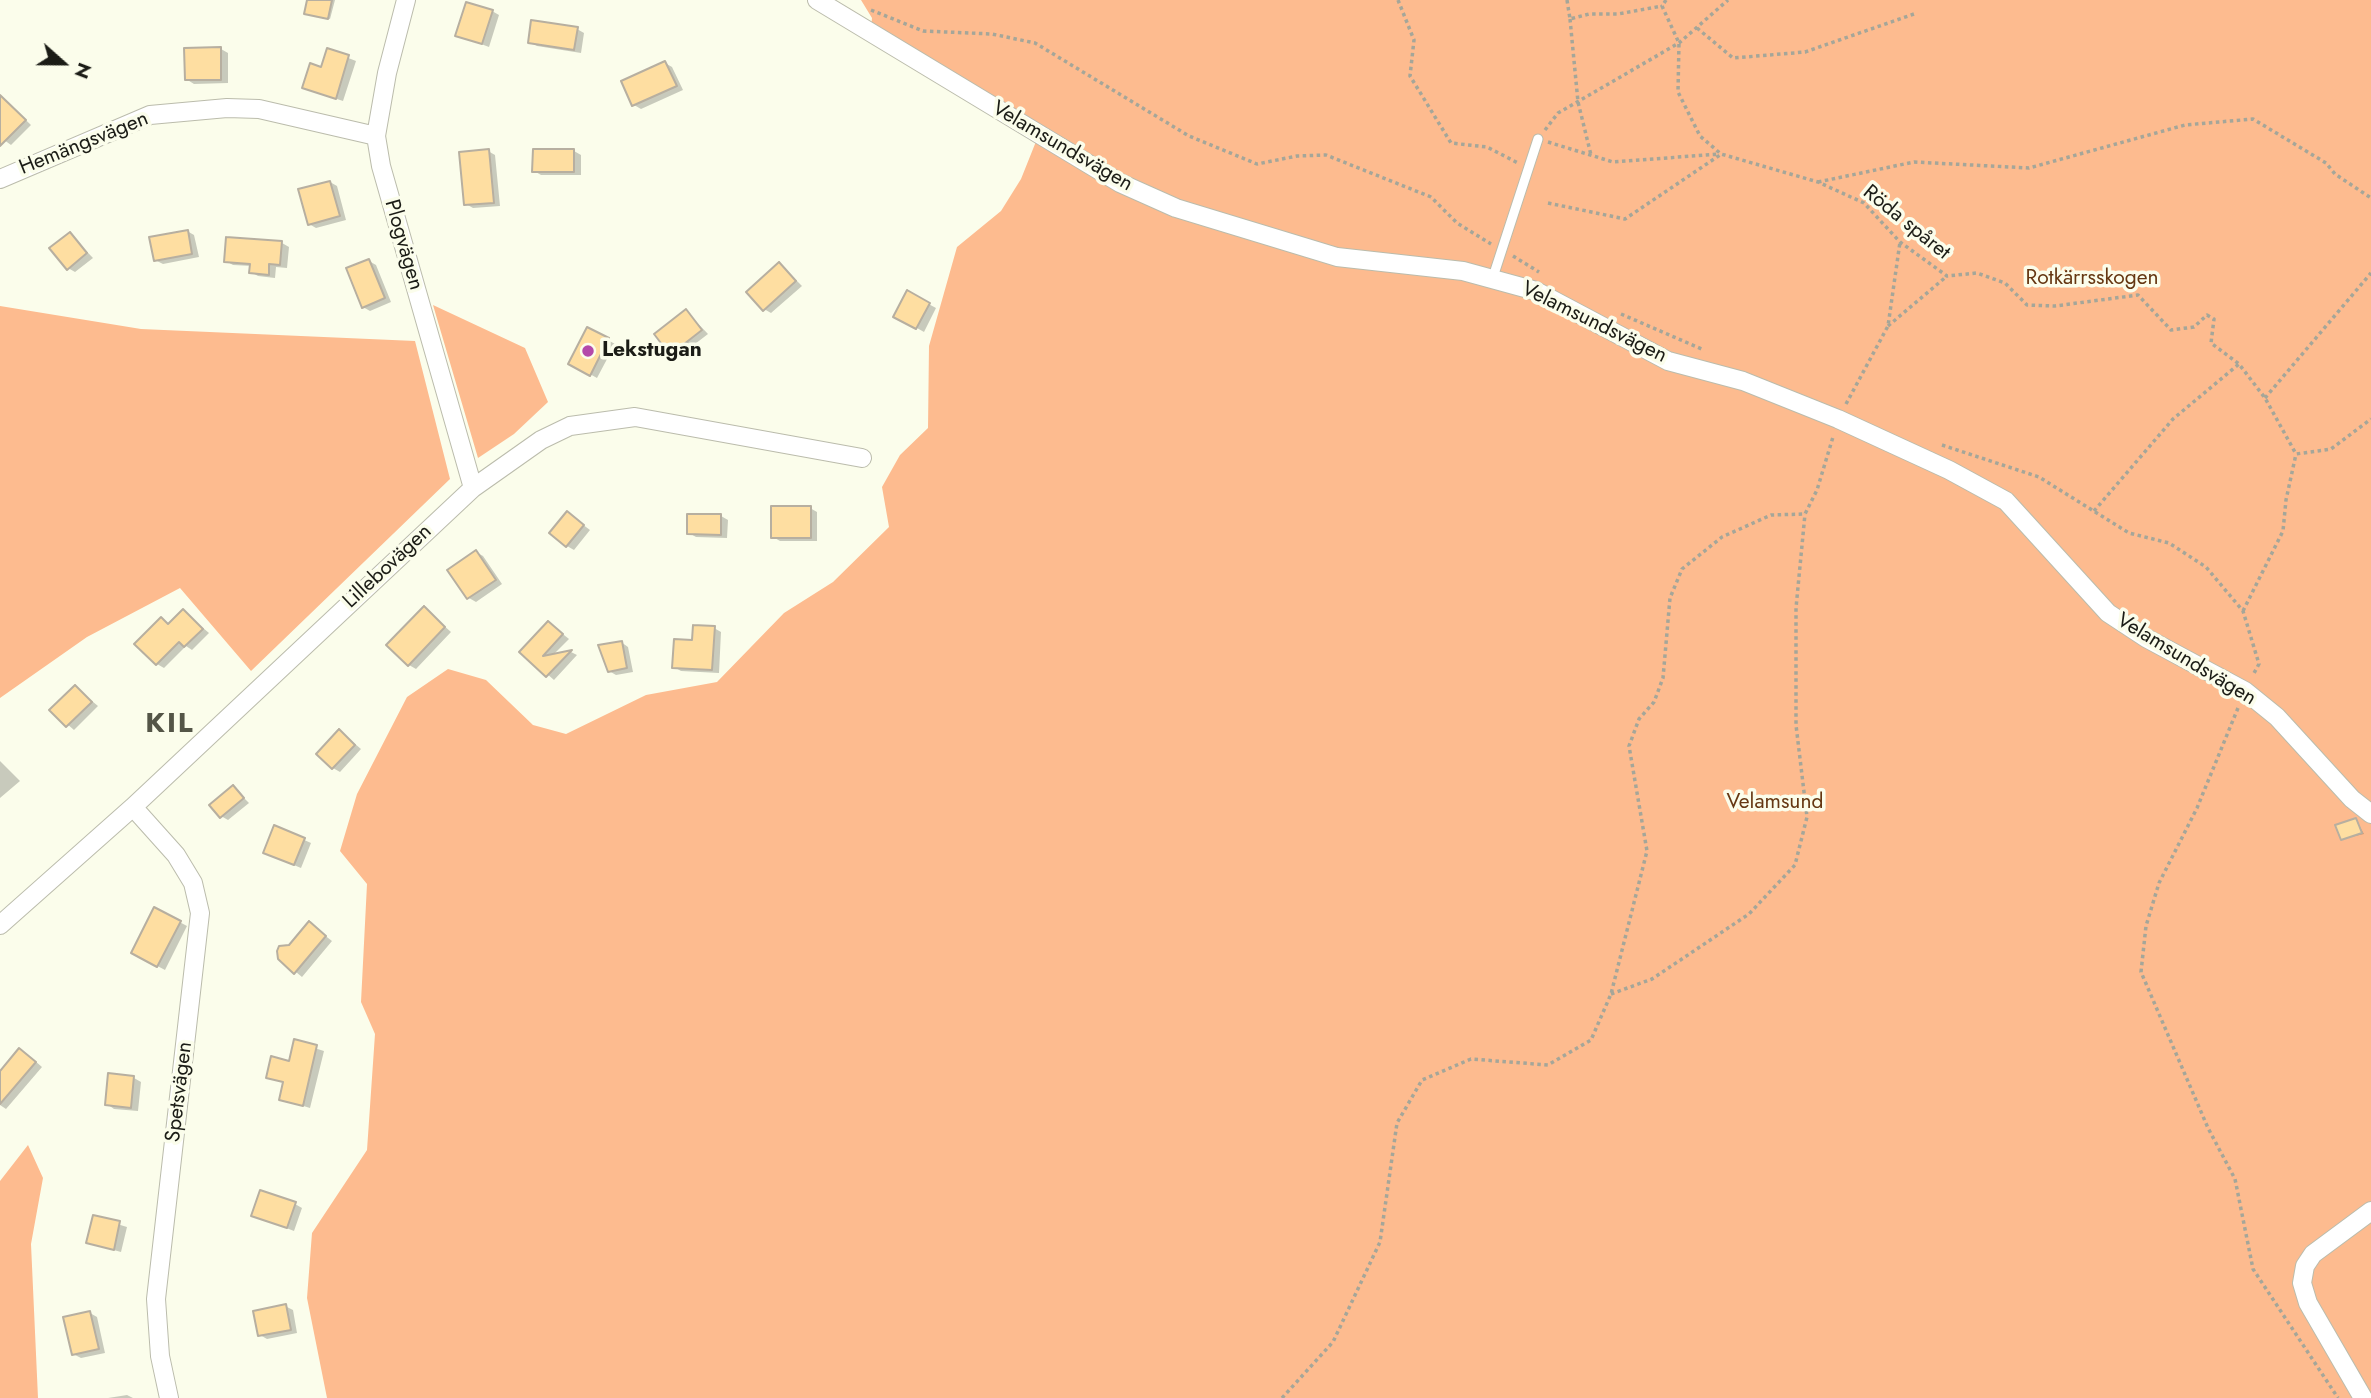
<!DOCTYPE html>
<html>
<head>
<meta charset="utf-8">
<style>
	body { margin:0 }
	#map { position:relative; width:2371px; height:1398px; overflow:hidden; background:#fbfdeb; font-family:Jost,sans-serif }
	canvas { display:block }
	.north { position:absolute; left:28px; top:28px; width:70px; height:70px; -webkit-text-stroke:5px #fbfdeb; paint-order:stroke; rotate:111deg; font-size:19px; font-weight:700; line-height:28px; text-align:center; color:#1b1c16 }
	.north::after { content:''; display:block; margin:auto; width:24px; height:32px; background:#1b1c16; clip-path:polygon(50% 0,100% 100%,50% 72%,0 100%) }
</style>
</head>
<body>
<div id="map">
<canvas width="2371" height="1398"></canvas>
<div class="north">N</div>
</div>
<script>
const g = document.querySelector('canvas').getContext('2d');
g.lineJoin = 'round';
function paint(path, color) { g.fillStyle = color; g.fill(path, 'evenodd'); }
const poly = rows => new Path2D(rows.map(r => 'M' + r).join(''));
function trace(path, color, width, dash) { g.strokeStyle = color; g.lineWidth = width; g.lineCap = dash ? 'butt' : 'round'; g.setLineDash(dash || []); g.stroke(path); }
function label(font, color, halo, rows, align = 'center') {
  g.font = font + ' Jost,sans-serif'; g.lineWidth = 7; g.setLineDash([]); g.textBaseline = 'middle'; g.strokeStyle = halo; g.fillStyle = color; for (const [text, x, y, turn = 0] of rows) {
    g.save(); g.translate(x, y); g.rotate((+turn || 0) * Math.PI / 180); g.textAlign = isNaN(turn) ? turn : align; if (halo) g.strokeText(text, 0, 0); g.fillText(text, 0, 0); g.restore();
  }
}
const green = poly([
	[861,0,2371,0,2371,1398,327,1398,307,1298,312,1233,367,1150,375,1034,361,1002,367,884,340,851,357,794,407,697,448,669,486,680,533,725,566,734,646,695,717,682,784,613,833,582,889,527,882,487,900,455,928,428,929,346,957,247,1001,211,1021,179,1037,139,870,40,872,18],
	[433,305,525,348,548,402,514,434,478,458],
	[0,306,141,329,415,341,450,479,251,671,180,588,87,637,0,698],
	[28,1145,43,1178,31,1244,38,1398,0,1398,0,1181]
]);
const shadow = poly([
	[309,0,335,0,330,19,309,15],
	[492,11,499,15,489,47,457,35],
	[577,29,584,33,581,53,537,46,530,42],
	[221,49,228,53,228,83,194,84,186,79],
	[328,50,356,61,343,101,304,88,322,69],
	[665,63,672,67,683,90,641,109,634,105],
	[0,95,31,125,11,145,0,137],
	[488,151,495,155,500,206,473,208,466,204],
	[574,151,581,155,581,175,541,175,534,171],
	[330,182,337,186,346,220,316,228,309,224],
	[187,231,194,235,199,257,163,264,155,260],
	[70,234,93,258,75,272,68,268],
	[282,243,289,247,287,268,276,267,275,278,258,276,251,272,252,266,233,265,226,261],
	[369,261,376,265,391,302,370,311,363,307],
	[780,264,802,286,771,313,764,309],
	[908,293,936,308,924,332,896,316],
	[686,311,708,334,678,357,671,353],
	[588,329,615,344,597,378,570,363],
	[810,508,817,512,817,541,780,541,773,537],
	[721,516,728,520,727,538,696,537,689,533],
	[574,518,590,530,574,550,567,546],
	[476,552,483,556,502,584,476,602,469,598,450,570],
	[424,608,451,632,416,669,409,665],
	[183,611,209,633,192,650,186,646,164,668,157,664,161,619,169,625],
	[549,623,569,639,553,655,571,652,577,655,554,680,522,652],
	[714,628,721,632,719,673,681,671,674,667,694,642],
	[621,642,628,647,633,672,616,675,609,671],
	[75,687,98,706,74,730,51,710],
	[340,731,361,749,340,772,333,768],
	[0,761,20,781,0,798],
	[233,787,249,803,228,820,221,816],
	[2356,820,2364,834,2342,839],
	[275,827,311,843,301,868,272,856],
	[155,909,187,926,165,970,133,953],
	[309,923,332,941,302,977,279,958],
	[295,1042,324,1051,310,1108,281,1099,284,1083,268,1077,290,1063],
	[27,1054,42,1067,6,1109,0,1105,0,1073],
	[110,1075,134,1078,141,1082,138,1111,114,1109,107,1104],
	[295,1204,302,1208,294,1231,253,1215],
	[94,1217,127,1227,121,1252,88,1243],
	[285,1306,293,1310,297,1333,267,1339,260,1335],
	[90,1313,97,1317,105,1353,81,1358,73,1354],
	[127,1395,133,1398,108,1398]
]);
const building = poly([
	[307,0,332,0,328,19,304,14,307,0],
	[466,2,493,10,482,44,455,36,466,2],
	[531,20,578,27,574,50,528,43,531,20],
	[221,47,221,80,185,80,184,48,221,47],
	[327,48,349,55,336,99,302,88,310,63,321,67,327,48],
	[665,61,677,86,632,106,621,81,665,61],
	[0,95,26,120,0,146,0,95],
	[489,149,494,203,464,205,459,152,489,149],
	[533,149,574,149,574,172,532,172,533,149],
	[330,181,340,216,308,225,298,189,330,181],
	[188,230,192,254,154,261,149,237,188,230],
	[70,232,87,253,67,270,49,248,70,232],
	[226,237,282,241,280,265,269,264,269,275,249,273,250,264,224,262,226,237],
	[369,259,385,298,362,308,346,268,369,259],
	[779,262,796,281,763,311,746,292,779,262],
	[907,290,930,303,916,329,893,317,907,290],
	[686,309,702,330,670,355,654,334,686,309],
	[587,327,609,338,590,376,568,364,587,327],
	[771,506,811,506,811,538,771,538,771,506],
	[567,511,584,525,566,547,549,533,567,511],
	[687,514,721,514,721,535,687,534,687,514],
	[476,550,496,580,467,599,447,570,476,550],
	[424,606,445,627,408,666,386,645,424,606],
	[183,609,203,629,184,647,179,642,156,665,134,644,161,617,168,624,183,609],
	[548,621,563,634,543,656,572,650,546,677,519,652,548,621],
	[693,625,715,626,712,670,672,668,674,639,692,640,693,625],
	[622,641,627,668,608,672,598,645,622,641],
	[75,685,92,702,66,727,49,710,75,685],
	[339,729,355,745,332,769,316,754,339,729],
	[233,785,244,798,220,818,209,805,233,785],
	[2356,818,2362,833,2341,840,2335,825,2356,818],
	[274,825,305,838,294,865,263,853,274,825],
	[154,907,181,921,157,967,131,953,154,907],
	[309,921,326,936,294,974,278,959,277,951,279,946,289,945,309,921],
	[294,1039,317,1045,303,1106,279,1100,283,1082,266,1078,271,1056,289,1061,294,1039],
	[19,1048,36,1062,0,1104,0,1071,19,1048],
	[108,1073,134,1076,131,1108,105,1105,108,1073],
	[260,1190,296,1202,287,1228,251,1216,260,1190],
	[93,1215,120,1221,114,1250,86,1243,93,1215],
	[286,1304,291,1330,258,1336,253,1311,286,1304],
	[90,1311,99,1349,72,1355,63,1317,90,1311]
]);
const path = poly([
	[1398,0,1414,40,1410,76,1451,143,1487,147,1518,163],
	[1567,0,1570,19,1589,14,1618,14,1662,6],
	[1666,0,1662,6,1679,43,1678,92,1700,136,1721,154,1818,182,1864,203,1900,242,1947,276,1977,273,2005,283,2027,305,2055,306,2138,295,2171,330,2194,327,2207,315,2214,319,2211,343,2239,364,2265,398,2296,454,2331,449,2371,419],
	[871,10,923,31,992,34,1035,43,1189,136,1257,164,1297,156,1326,155,1431,197,1457,223,1491,244],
	[1570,19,1578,102,1591,155],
	[1697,28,1733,58,1805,52,1914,14],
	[1545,130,1558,113,1679,43,1728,0],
	[1548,142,1613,162,1719,154],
	[1818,182,1914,162,2029,168,2185,125,2253,119,2326,163,2335,174,2371,198],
	[1548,203,1625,219,1720,155],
	[1513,256,1539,272],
	[1621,314,1704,350],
	[1888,326,1947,276],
	[2265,398,2371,273],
	[1846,404,1888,326,1900,242],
	[1942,445,2039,477,2129,533,2169,543,2206,567,2243,611,2259,664,2253,675],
	[2094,511,2173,419,2239,364],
	[2243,611,2283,531,2286,500,2296,454],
	[2238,708,2197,808,2159,883,2146,926,2141,972,2208,1128,2235,1179,2253,1269,2338,1398],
	[1611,994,1652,979,1749,914,1795,865,1807,817,1796,725,1796,608,1805,514],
	[1282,1398,1333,1342,1380,1242,1397,1123,1422,1080,1471,1059,1548,1065,1591,1040,1611,994,1647,851,1629,746,1639,719,1654,702,1663,678,1670,598,1682,569,1722,537,1771,515,1805,514,1817,490,1833,437]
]);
const lane = poly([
	[1493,277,1538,139]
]);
const street = poly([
	[406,0,387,73,376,136,381,166,473,488],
	[817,0,1120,183,1176,208,1337,257,1463,271,1536,291,1668,361,1743,381,1838,419,1949,470,2006,501,2108,613,2146,638,2245,691,2277,717,2352,799,2371,814],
	[0,179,150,115,227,108,259,109,376,136],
	[133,807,176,855,193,883,200,913,156,1299,160,1356,169,1398],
	[0,925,133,807,473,488,541,440,570,426,635,417,862,458],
	[2363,1398,2308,1303,2302,1283,2305,1266,2313,1254,2371,1211]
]);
const markers = [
	[588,351,7,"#b449aa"]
];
const streetNames = [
	["Hemängsvägen",84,144,-22],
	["Velamsundsvägen",1062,147,30],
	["Röda spåret",1906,223,39],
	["Plogvägen",403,245,74],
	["Velamsundsvägen",1594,323,26],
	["Lillebovägen",388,567,-43],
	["Velamsundsvägen",2186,660,31],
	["Spetsvägen",180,1092,-83]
];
const parkNames = [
	["Rotkärrsskogen",2092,279],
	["Velamsund",1775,803]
];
const poiNames = [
	["Lekstugan",602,351]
];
const districtNames = [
	["KIL",170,725]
];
paint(green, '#fdbb8f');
paint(shadow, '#0003');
paint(building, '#fedea1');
trace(building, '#b7afa0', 2);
trace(lane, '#bbbcac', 11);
trace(street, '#bbbcac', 20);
trace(path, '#a5a699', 3.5, [3.5, 3.5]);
trace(lane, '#fff', 9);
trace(street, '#fff', 18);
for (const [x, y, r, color] of markers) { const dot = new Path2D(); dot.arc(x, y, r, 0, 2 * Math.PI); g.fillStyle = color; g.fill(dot); trace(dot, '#fbfdeb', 2.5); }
label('21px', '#1b1c16', '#fbfdeb', streetNames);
label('21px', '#653712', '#fbfdeb', parkNames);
label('bold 21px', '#1b1c16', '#fbfdeb', poiNames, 'left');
g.letterSpacing = '2px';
label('bold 28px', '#545547', '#fbfdeb', districtNames);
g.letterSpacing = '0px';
</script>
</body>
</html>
